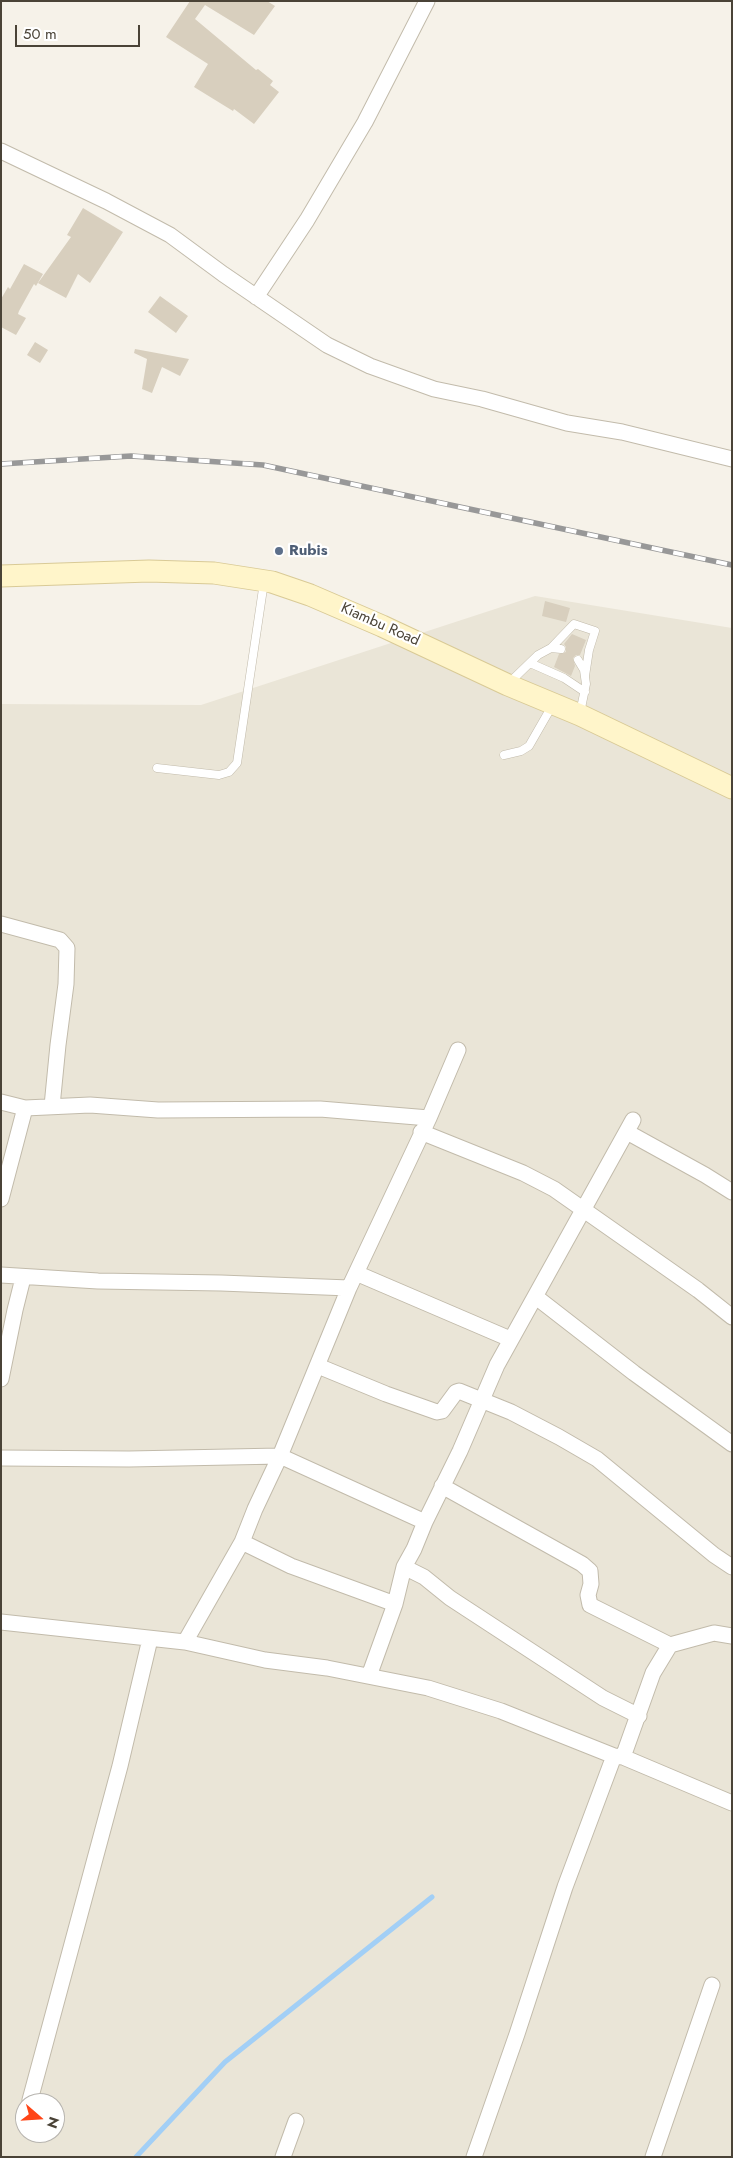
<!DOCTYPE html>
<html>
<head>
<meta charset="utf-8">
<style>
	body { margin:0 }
	#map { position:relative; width:733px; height:2158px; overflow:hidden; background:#f6f2e9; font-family:Jost,sans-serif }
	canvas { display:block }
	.frame { position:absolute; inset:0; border:2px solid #4a4337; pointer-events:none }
	.north { position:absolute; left:15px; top:2093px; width:50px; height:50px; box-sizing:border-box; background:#fff; border:1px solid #b7b4af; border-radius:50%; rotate:109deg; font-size:14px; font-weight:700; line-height:20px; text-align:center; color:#4a4337 }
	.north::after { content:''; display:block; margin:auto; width:18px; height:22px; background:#ff4517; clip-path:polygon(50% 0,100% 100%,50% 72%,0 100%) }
	.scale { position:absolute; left:15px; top:25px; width:125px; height:22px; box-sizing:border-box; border:2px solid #4a4337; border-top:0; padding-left:6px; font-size:15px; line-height:18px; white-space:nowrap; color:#4a4337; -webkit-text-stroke:4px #fff; paint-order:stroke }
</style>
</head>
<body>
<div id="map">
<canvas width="733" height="2158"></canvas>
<div class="frame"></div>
<div class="north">N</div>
<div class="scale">50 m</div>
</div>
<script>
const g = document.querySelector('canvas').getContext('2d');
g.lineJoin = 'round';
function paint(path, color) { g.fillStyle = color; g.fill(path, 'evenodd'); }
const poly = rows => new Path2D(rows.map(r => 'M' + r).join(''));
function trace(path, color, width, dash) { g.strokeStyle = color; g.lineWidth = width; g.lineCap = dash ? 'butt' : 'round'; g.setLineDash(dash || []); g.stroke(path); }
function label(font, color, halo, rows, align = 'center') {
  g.font = font + ' Jost,sans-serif'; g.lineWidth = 4.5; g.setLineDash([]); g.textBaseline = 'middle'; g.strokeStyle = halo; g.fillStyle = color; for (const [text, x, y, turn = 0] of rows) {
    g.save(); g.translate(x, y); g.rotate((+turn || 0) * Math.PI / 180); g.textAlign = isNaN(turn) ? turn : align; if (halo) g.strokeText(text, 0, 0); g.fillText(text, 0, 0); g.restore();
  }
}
const residential = poly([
	[535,596,732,628,732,2157,1,2157,1,704,201,705],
	[25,2103,55,2103,55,2133,25,2133]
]);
const stream = poly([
	[136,2157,225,2062,432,1897]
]);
const building = poly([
	[190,1,267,1,275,6,254,35,205,5,195,19,256,70,258,69,273,81,270,85,279,92,254,124,234,109,233,111,194,87,208,64,166,37],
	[83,208,123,232,90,283,78,274,66,298,38,283,71,237,67,235],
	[24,264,43,274,36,286,34,284,19,311,18,314,26,318,16,335,1,327,1,299,8,287,10,289],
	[160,296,188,316,176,333,148,312],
	[35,342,48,350,40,363,27,355],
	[135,349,189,359,180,376,162,367,152,393,142,389,147,359,134,353],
	[545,601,570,608,566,622,542,616],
	[572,634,586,640,580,655,576,655,573,658,575,666,571,676,554,667,559,654,566,652,566,647,564,644]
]);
const lane = poly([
	[551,648,574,624,595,631,589,650,585,676],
	[578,660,584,670,586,684,580,713],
	[530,663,564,678,585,692],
	[509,683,538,655,551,648,561,649],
	[504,755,521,751,529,746,552,706],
	[157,768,219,775,229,772,237,763,264,582]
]);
const street = poly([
	[1,151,106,201,170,235,223,274,327,345,370,366,434,389,482,399,567,423,622,432,732,459],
	[256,297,307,220,365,122,427,1],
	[1,924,60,940,67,948,66,984,58,1045,52,1106],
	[1,1102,25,1108,90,1105,158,1110,320,1109,429,1118],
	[421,1132,523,1173,554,1189,698,1290,732,1317],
	[627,1132,705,1175,732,1192],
	[1,1199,25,1108],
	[356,1273,510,1339],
	[1,1275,98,1281,221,1283,349,1288],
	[536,1297,634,1373,732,1444],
	[318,1366,386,1394,437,1412,442,1411,456,1392,459,1391,511,1412,559,1437,597,1459,714,1555,732,1567],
	[1,1379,15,1310,23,1278],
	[1,1458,129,1459,280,1456,425,1522],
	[442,1486,582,1564,590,1571,591,1584,588,1595,590,1605,670,1645,714,1633,732,1636],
	[242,1542,291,1566,395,1604,404,1567,414,1549,425,1522,460,1451,497,1365,633,1120],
	[404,1567,424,1577,450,1598,603,1698,639,1716],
	[1,1622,185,1642,265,1660,327,1668,428,1688,501,1711,614,1756,623,1757,732,1803],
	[185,1642,242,1542,255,1509,280,1456,349,1288,429,1118,458,1050],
	[369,1676,395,1604],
	[623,1757,653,1673,670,1645],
	[30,2100,120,1766,150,1639],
	[283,2157,296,2121],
	[474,2157,517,2034,565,1887,614,1756],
	[653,2157,712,1985]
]);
const secondary = poly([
	[1,576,149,571,214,573,272,582,310,595,382,626,508,685,580,715,732,788]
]);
const rail = poly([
	[1,464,131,456,263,465,732,565]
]);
const markers = [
	[279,551,5,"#5c6f8a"]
];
const serviceNames = [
	["Rubis",289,551]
];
const streetNames = [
	["Kiambu Road",380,625,24]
];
paint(residential, '#eae5d7');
trace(stream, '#a2cff6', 5);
paint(building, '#d8cfbe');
trace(lane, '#c2bbab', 9);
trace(street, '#c2bbab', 17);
trace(secondary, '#d9ca96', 23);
trace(lane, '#fff', 8);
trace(street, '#fff', 15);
trace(secondary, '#fff5ca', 21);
trace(rail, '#989898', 5.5);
trace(rail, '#fff', 4, [11]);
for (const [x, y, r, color] of markers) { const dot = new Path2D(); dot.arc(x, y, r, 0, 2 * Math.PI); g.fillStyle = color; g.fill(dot); trace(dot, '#fff', 2); }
label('bold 15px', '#4e5e75', '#fff', serviceNames, 'left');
label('15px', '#4a4337', '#fff', streetNames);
</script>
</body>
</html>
